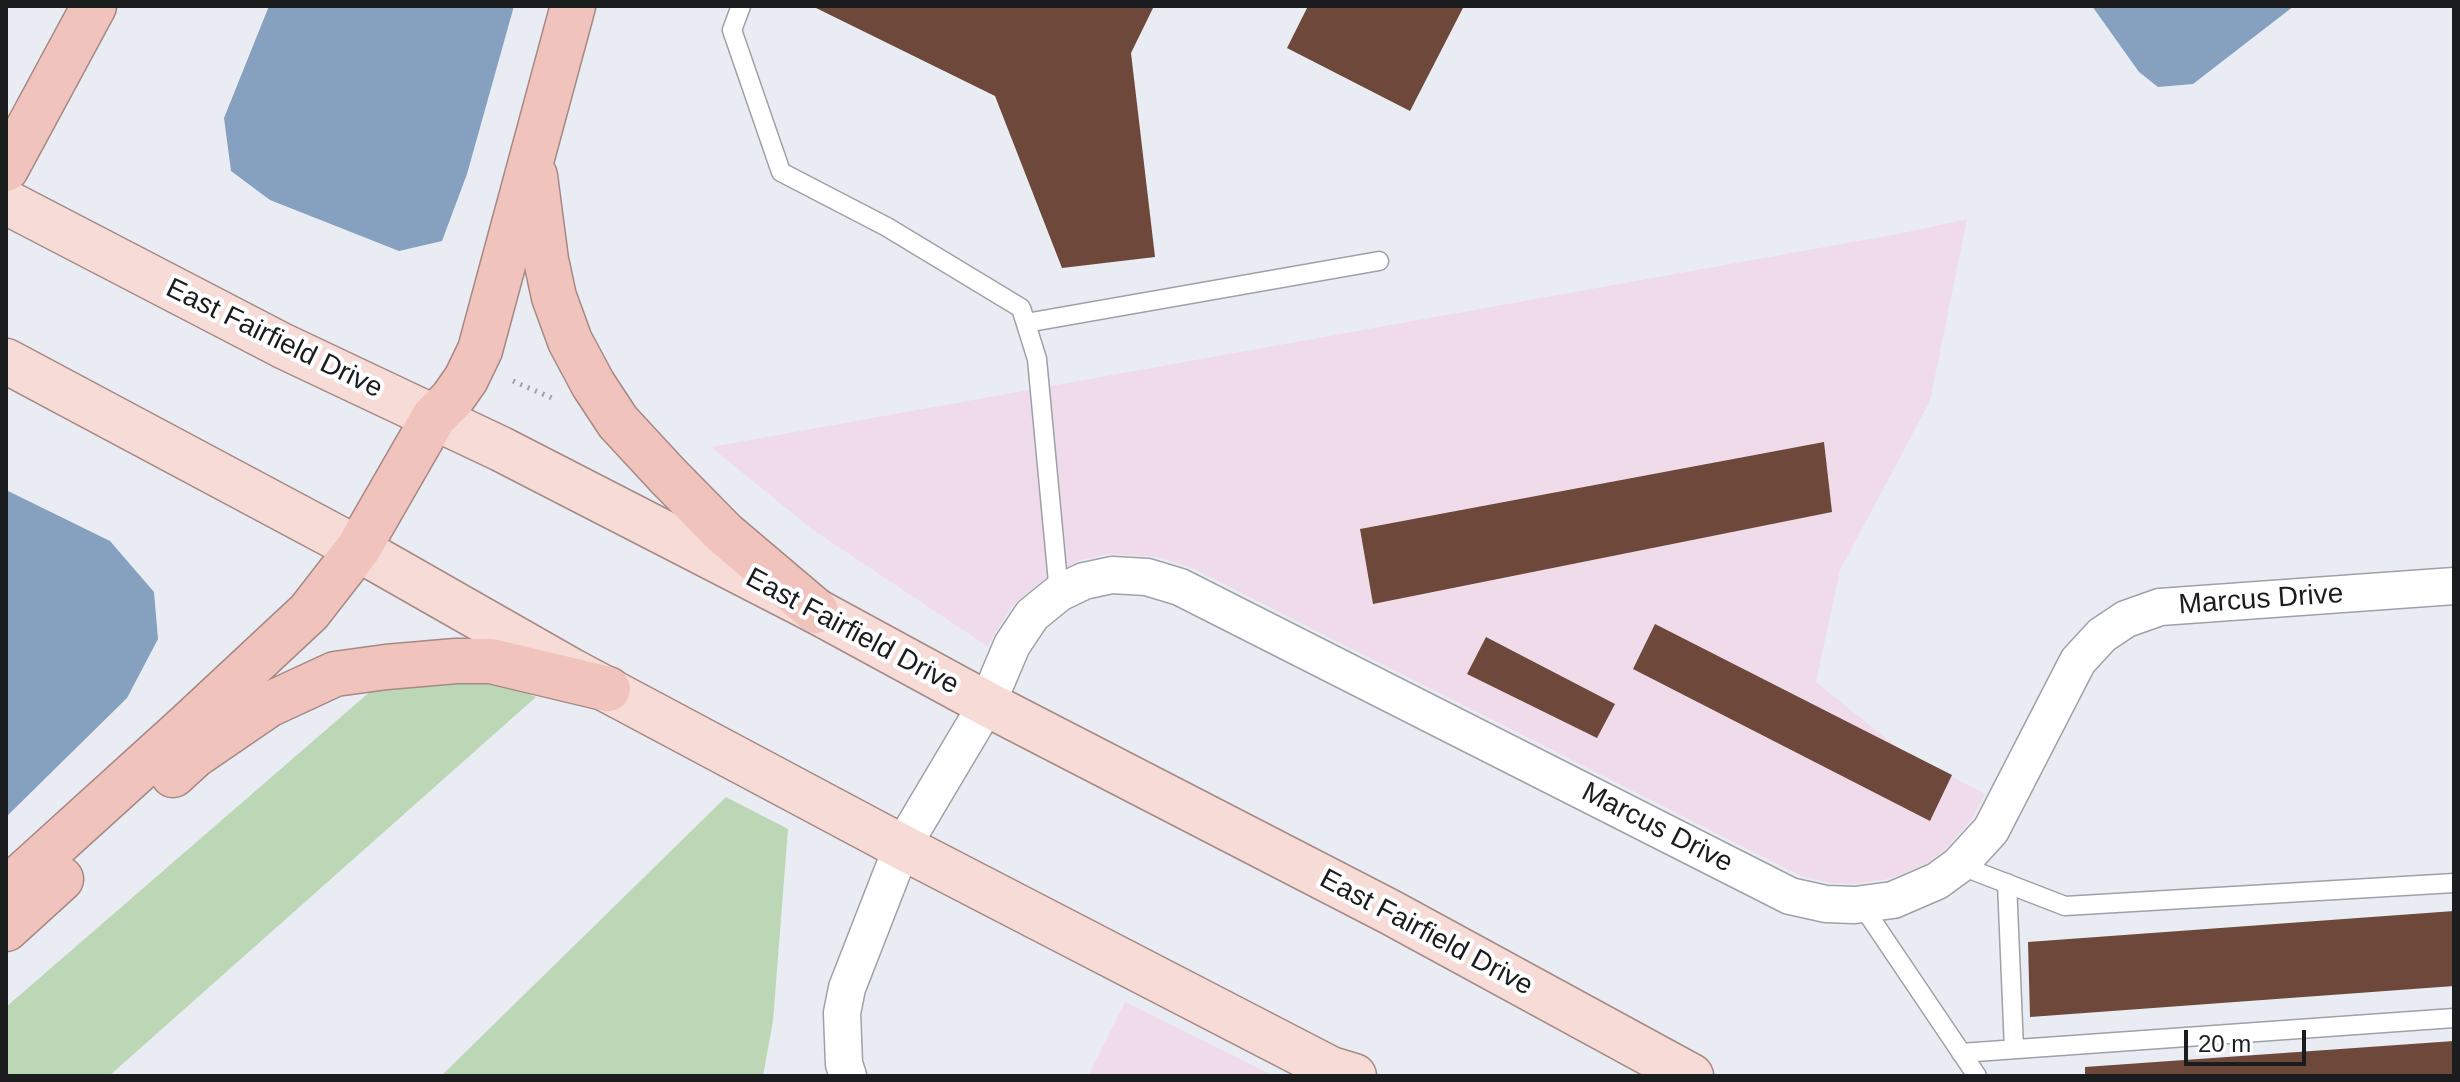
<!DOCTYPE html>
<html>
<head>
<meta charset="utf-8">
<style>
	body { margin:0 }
	#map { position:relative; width:2460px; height:1082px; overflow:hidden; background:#eaecf3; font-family:Helvetica,sans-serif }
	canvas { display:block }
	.frame { position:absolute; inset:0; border:8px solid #1b1c1e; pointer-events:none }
	.scale { position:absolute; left:2184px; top:1030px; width:122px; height:36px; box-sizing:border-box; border:4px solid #1b1c1e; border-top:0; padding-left:10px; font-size:24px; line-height:28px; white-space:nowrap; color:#1b1c1e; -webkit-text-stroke:6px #fff; paint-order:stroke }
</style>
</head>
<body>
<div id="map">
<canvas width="2460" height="1082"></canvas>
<div class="frame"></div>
<div class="scale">20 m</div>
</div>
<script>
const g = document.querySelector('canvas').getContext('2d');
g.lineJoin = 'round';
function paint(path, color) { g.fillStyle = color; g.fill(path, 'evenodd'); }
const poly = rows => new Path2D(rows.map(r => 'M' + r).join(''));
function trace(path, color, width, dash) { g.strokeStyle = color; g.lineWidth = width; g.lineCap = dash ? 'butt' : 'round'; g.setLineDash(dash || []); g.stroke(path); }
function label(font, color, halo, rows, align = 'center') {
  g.font = font + ' Helvetica,sans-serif'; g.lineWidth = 8; g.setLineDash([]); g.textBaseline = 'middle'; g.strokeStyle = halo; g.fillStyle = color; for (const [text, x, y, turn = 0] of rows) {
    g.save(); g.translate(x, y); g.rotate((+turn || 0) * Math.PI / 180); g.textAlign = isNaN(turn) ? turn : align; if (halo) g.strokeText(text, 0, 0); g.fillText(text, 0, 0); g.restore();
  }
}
const commercial = poly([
	[1967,219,1930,401,1840,570,1816,682,1898,748,1985,794,1972,819,1944,851,1926,864,1889,879,1856,884,1831,883,1801,876,1192,568,1157,557,1109,554,1081,560,1050,575,1013,605,987,646,813,530,711,447,1903,233],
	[1125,1002,1274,1076,1088,1076]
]);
const green = poly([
	[454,682,485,682,524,692,536,697,109,1076,6,1076,6,1007,372,690],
	[726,797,788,829,773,1021,763,1076,441,1076]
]);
const water = poly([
	[269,6,514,6,467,174,442,241,399,251,270,200,231,171,224,118],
	[2092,6,2294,6,2193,84,2158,87,2139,72],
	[6,490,110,541,154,592,158,639,127,698,6,817]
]);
const building = poly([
	[812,6,1154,6,1131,53,1155,257,1062,268,995,96],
	[1308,6,1464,6,1410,111,1287,48],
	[1824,442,1832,512,1373,604,1360,529],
	[1655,624,1952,775,1930,821,1633,669],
	[1486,637,1615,704,1597,738,1467,674],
	[2454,911,2454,986,2030,1017,2028,942],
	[2454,1041,2454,1076,2085,1076,2085,1067]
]);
const path = poly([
	[513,381,552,398]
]);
const lane = poly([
	[741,6,732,30,781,172,887,227,1021,308,1037,359,1059,593],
	[1026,323,1379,261],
	[1959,865,2065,906,2454,883],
	[2007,883,2014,1049],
	[1861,904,1977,1076],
	[1961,1053,2454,1018]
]);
const street = poly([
	[848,1076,844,1064,842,1013,847,988,902,847,987,704,1012,645,1032,615,1059,593,1084,581,1112,575,1147,577,1180,587,1790,896,1826,904,1855,905,1893,900,1937,881,1959,865,1991,830,2078,661,2102,635,2126,619,2160,607,2454,586]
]);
const primary = poly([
	[6,202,283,346,501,449,816,611,987,704,1390,912,1691,1076],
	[6,361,358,549,572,671,902,847,1331,1069,1354,1076]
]);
const highway = poly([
	[6,169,94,6],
	[535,176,546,260,554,297,570,341,593,384,618,422,668,476,724,533,816,611],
	[173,775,195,755,268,705,335,674,386,667,456,661,491,661,608,689],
	[6,890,189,724,309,612,358,549,434,417,452,399,466,379,480,350,573,6],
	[6,929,61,879]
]);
const streetNames = [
	["East Fairfield Drive",274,339,26],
	["Marcus Drive",2261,600,-4],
	["East Fairfield Drive",852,632,28],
	["Marcus Drive",1657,828,27],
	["East Fairfield Drive",1426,933,28]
];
paint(commercial, '#f0dbea');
paint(green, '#bcd7b6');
paint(water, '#86a0c0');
paint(building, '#6d483b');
trace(lane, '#9ea1a7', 21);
trace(street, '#9ea1a7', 39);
trace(primary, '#a68985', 47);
trace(highway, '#a68985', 47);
trace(path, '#a0a1a6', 5, [2, 6]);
trace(lane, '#fff', 18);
trace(street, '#fff', 36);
trace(primary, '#f7dbd7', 44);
trace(highway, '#f1c3bd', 44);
label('28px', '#1b1c1e', '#fff', streetNames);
</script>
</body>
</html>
